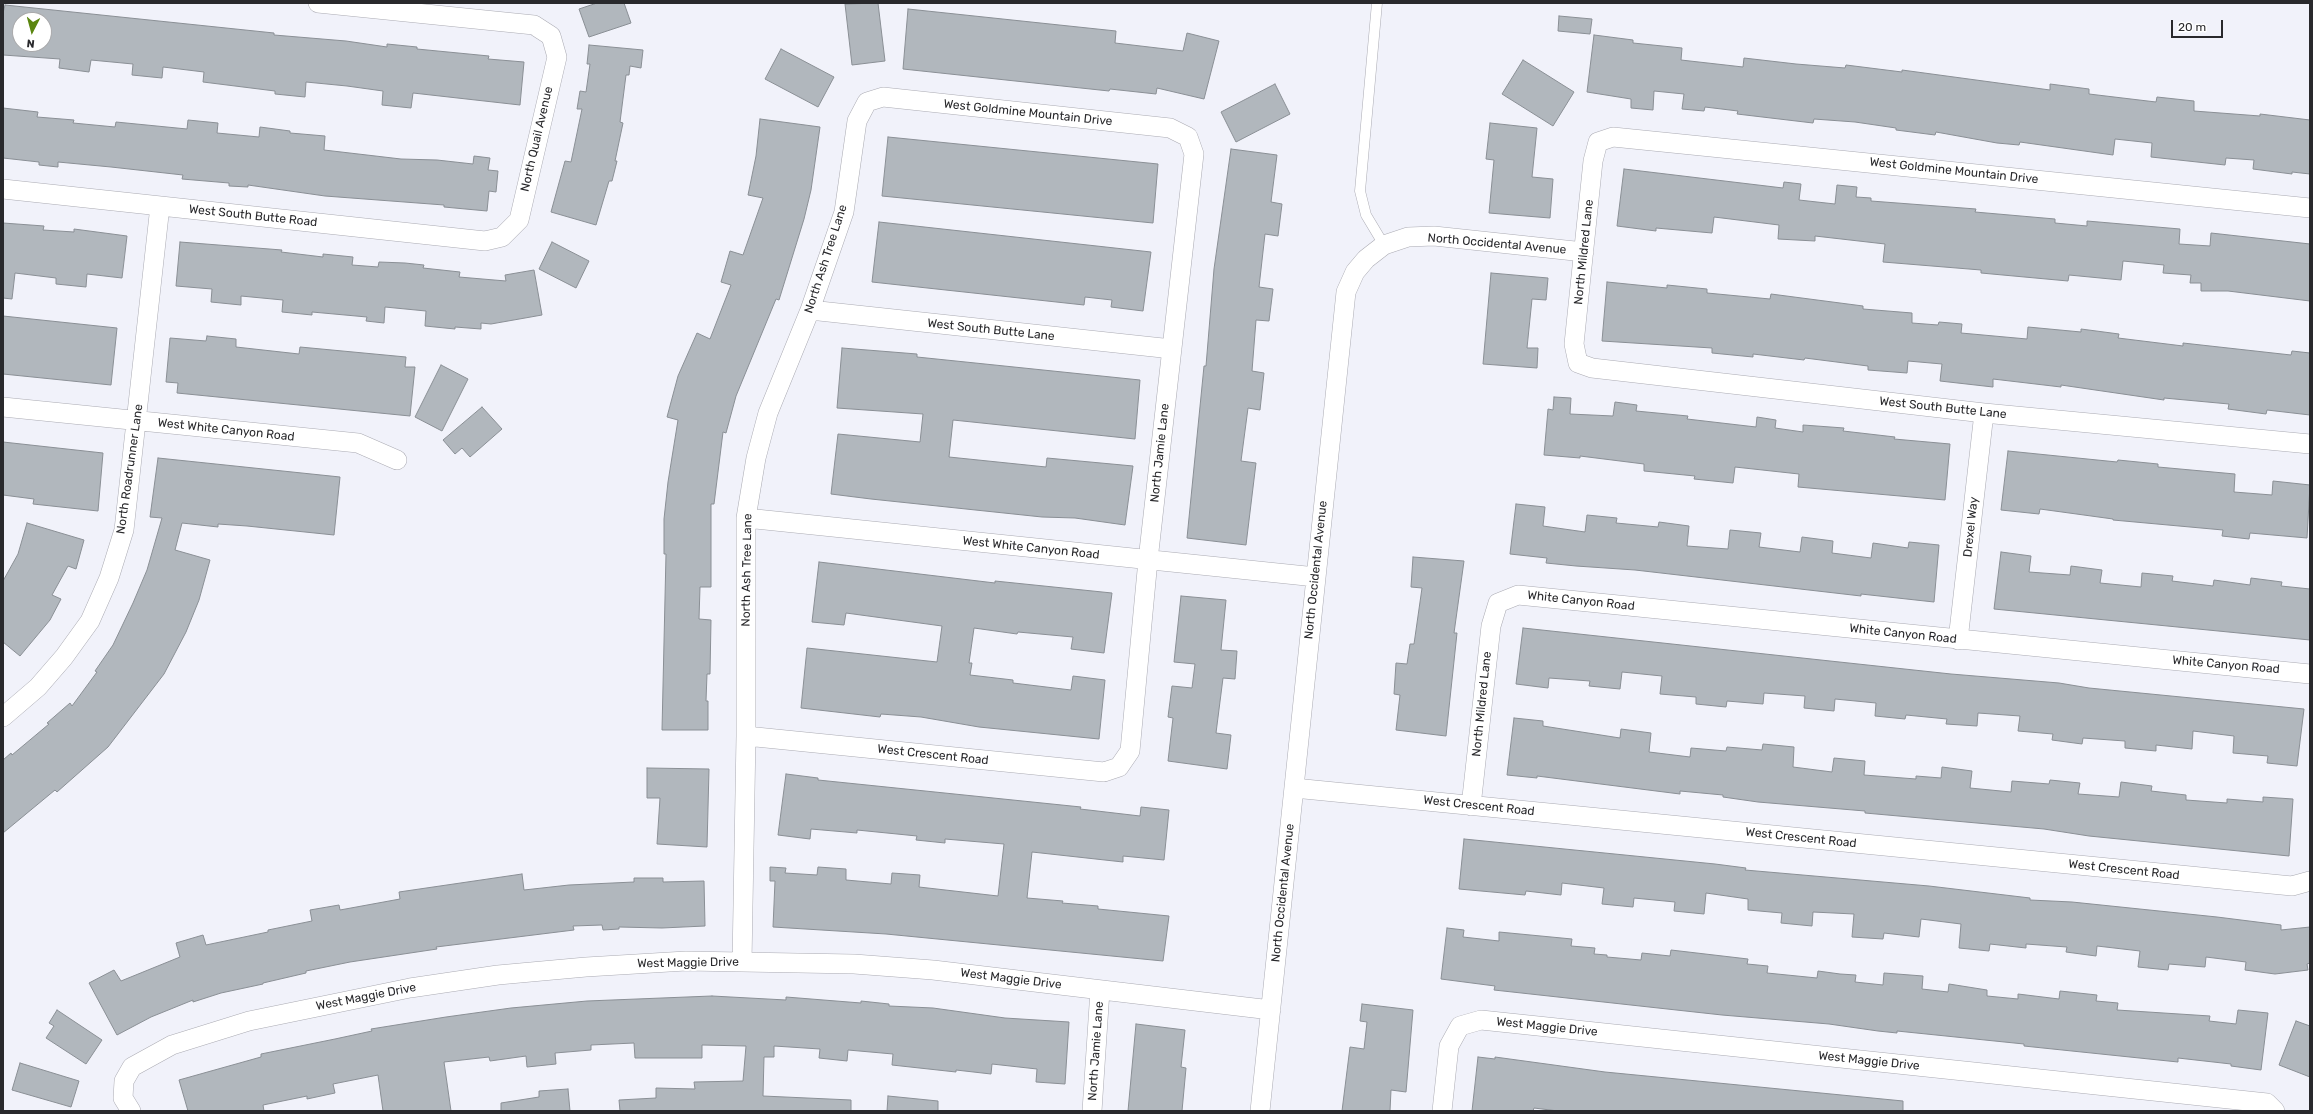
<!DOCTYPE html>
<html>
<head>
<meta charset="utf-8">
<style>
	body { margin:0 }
	#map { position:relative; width:2313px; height:1114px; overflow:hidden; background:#f1f2fa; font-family:Rubik,sans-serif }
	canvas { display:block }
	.frame { position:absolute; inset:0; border:4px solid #29292c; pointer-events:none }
	.north { position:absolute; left:12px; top:12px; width:40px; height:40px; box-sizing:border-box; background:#fff; border:1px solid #a9a9ab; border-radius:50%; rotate:186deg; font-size:11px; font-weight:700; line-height:16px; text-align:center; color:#29292c }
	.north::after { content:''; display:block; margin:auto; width:14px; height:18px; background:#5b8610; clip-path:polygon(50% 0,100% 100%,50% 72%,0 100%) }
	.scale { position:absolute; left:2171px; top:20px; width:52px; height:18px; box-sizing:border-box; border:2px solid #29292c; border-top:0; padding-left:5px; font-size:12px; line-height:14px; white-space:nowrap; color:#29292c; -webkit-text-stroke:3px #fff; paint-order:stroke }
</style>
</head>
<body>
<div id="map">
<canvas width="2313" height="1114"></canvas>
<div class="frame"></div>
<div class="north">N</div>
<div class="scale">20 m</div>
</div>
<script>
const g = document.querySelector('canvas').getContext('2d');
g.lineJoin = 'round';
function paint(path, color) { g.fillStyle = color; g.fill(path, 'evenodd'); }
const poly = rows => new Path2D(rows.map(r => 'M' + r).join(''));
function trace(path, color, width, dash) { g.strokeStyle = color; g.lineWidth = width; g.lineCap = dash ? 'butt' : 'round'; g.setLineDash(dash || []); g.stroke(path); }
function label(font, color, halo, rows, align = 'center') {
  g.font = font + ' Rubik,sans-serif'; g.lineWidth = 4; g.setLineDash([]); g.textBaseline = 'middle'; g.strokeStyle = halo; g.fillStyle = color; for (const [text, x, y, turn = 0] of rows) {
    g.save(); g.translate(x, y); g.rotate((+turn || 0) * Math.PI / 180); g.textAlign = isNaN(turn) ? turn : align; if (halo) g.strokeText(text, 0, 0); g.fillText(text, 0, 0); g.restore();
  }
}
const building = poly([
	[597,3,624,3,631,23,589,37,579,9,597,3],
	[878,3,885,61,852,65,845,4,878,3],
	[5,5,274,33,274,35,346,41,387,47,387,44,417,47,417,49,489,56,488,59,524,62,520,105,413,93,411,108,382,105,383,91,347,86,306,82,305,97,275,94,275,91,203,82,204,72,163,67,162,78,132,75,133,64,91,60,89,72,59,68,60,59,3,55,3,13,5,5],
	[20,20,44,20,44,44,20,44,20,20],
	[908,9,1116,31,1115,43,1183,51,1187,33,1219,41,1204,99,1157,88,1156,94,1110,89,1109,91,903,69,908,9],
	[1559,16,1592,19,1590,34,1558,31,1559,16],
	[1594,35,1633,40,1633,43,1682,48,1681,60,1743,67,1744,58,1796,64,1845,68,1846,65,1902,72,1902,70,2050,90,2050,84,2089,89,2089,94,2156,102,2157,97,2194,101,2194,111,2260,116,2260,114,2310,120,2310,174,2292,172,2292,174,2253,169,2254,160,2226,158,2225,165,2151,157,2152,143,2115,139,2113,155,2020,142,2019,145,1997,143,1936,132,1935,135,1896,130,1896,128,1855,122,1814,119,1813,123,1737,114,1738,111,1705,107,1704,111,1682,109,1684,94,1654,91,1653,110,1631,108,1631,99,1587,92,1594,35],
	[589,45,643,50,641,68,630,66,629,75,626,75,620,122,623,123,615,161,617,161,612,181,609,181,596,225,551,212,565,161,571,162,582,109,577,109,580,91,586,92,590,64,587,64,589,45],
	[781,49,834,77,818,107,765,79,781,49],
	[1523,60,1574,92,1553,126,1502,94,1523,60],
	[1275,84,1290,114,1236,142,1221,112,1275,84],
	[3,108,38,112,37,117,74,120,73,123,115,127,116,122,187,129,188,120,218,123,217,133,259,137,260,127,290,131,290,133,325,136,324,150,401,159,437,160,473,164,474,156,490,158,488,170,498,171,496,192,489,191,487,211,444,207,444,205,325,196,248,185,248,187,229,186,229,183,182,179,183,175,111,167,58,162,58,167,39,165,39,162,3,158,3,108],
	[760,119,820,127,811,190,804,219,779,300,776,299,736,396,726,433,723,432,714,504,711,504,711,587,700,587,699,619,711,620,710,674,707,674,706,701,708,701,708,730,662,730,666,554,664,554,664,519,668,482,678,420,667,417,678,376,697,333,710,339,731,285,721,282,730,251,743,255,763,198,748,195,756,156,760,119],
	[1490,123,1537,128,1532,177,1553,179,1550,218,1489,213,1494,160,1486,159,1490,123],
	[888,137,1158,164,1153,223,882,196,888,137],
	[1231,149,1277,155,1271,202,1282,204,1278,236,1265,234,1259,287,1273,289,1269,321,1256,320,1252,371,1264,373,1260,410,1248,408,1241,461,1256,463,1246,545,1187,538,1204,366,1206,366,1214,269,1231,149],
	[1624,169,1783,188,1784,182,1801,184,1799,200,1835,204,1837,185,1857,187,1856,197,1871,198,1871,201,1976,209,1975,212,2055,219,2055,223,2087,226,2087,221,2180,229,2179,244,2210,246,2211,233,2310,244,2310,301,2228,291,2201,291,2201,283,2190,283,2191,275,2163,273,2164,265,2123,261,2121,280,2069,275,2068,281,1981,273,1981,270,1883,262,1885,244,1815,236,1815,241,1778,239,1779,225,1714,217,1712,233,1656,228,1656,231,1617,226,1624,169],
	[879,222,1151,252,1143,311,1111,307,1112,300,1085,297,1084,305,872,282,879,222],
	[3,223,44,226,43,230,74,232,74,229,127,236,122,278,87,274,86,287,56,284,56,278,15,273,12,299,3,298,3,223],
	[180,242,282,250,281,252,323,257,323,254,353,257,352,265,378,267,379,262,405,263,424,265,423,268,460,272,459,277,506,281,505,275,534,270,542,315,491,324,481,323,481,329,455,327,455,329,425,326,426,311,385,307,384,323,366,321,367,317,312,312,312,315,282,312,283,300,241,296,241,305,211,302,212,289,176,286,180,242],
	[552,242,589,261,576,288,539,269,552,242],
	[1491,273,1548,278,1546,300,1532,299,1527,348,1538,348,1537,368,1483,364,1491,273],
	[1607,282,1667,288,1667,285,1707,289,1707,293,1770,299,1771,294,1863,306,1863,309,1912,313,1912,323,1938,325,1939,322,1962,324,1961,333,2027,339,2028,327,2081,332,2081,329,2119,334,2118,338,2183,346,2183,343,2291,355,2292,351,2310,353,2310,415,2267,410,2266,414,2228,409,2229,404,2164,398,2164,400,2061,385,2061,387,1993,379,1993,387,1940,381,1942,364,1908,361,1907,373,1868,370,1868,366,1805,358,1804,360,1753,354,1753,357,1712,353,1712,348,1602,341,1607,282],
	[3,316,117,328,111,385,3,374,3,316],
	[207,336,236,339,236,347,299,354,300,347,406,357,405,367,415,367,410,416,177,393,178,383,166,382,170,338,206,341,207,336],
	[842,348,917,354,917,357,1140,380,1135,439,953,420,949,457,1046,467,1047,458,1133,466,1125,525,1075,518,1042,517,871,499,831,494,838,434,920,442,923,414,837,408,842,348],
	[441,365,468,379,442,431,415,417,441,365],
	[1554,397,1571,398,1570,414,1613,416,1615,402,1637,405,1636,411,1688,416,1687,419,1756,427,1757,417,1776,420,1775,428,1803,432,1803,425,1844,428,1843,431,1895,437,1894,439,1950,444,1945,500,1798,487,1799,474,1735,467,1733,483,1694,479,1695,476,1644,471,1644,464,1580,456,1580,458,1544,455,1548,409,1553,410,1554,397],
	[482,407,502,429,470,457,462,448,455,454,443,440,482,407],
	[3,442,103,453,98,511,33,504,34,499,3,495,3,442],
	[2008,451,2117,462,2118,460,2158,464,2158,467,2235,474,2234,492,2272,495,2273,481,2310,485,2307,538,2250,533,2249,539,2222,536,2223,530,2113,520,2113,519,2040,509,2039,514,2001,510,2008,451],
	[158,458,340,477,334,535,247,526,218,524,218,527,182,523,175,550,210,560,199,600,186,632,164,674,108,747,57,792,55,790,3,833,3,760,11,753,12,755,49,724,47,723,70,703,72,706,97,672,95,671,113,645,133,603,147,570,162,518,150,517,158,458],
	[1516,504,1545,507,1543,526,1585,532,1587,515,1617,518,1616,523,1658,527,1659,522,1689,526,1687,546,1728,549,1730,530,1761,533,1759,547,1800,552,1802,537,1833,541,1832,553,1871,558,1873,543,1908,548,1909,542,1939,545,1934,602,1861,594,1861,596,1635,570,1576,566,1546,563,1547,558,1510,554,1516,504],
	[27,523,84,540,76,569,68,566,52,595,61,599,50,620,20,656,3,642,3,581,18,554,27,523],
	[2001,552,2031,556,2029,572,2070,575,2071,566,2102,570,2100,583,2141,587,2142,573,2173,576,2172,581,2213,586,2214,580,2250,585,2251,578,2282,582,2281,586,2310,589,2310,640,1994,609,2001,552],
	[1413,557,1464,561,1454,633,1457,633,1446,736,1396,730,1400,695,1394,694,1396,663,1407,664,1410,644,1414,644,1422,588,1411,587,1413,557],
	[819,562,995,583,995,581,1112,593,1104,653,1071,649,1073,637,1018,632,1017,634,974,628,969,663,972,663,970,675,1013,680,1013,683,1071,690,1073,676,1105,680,1099,739,979,727,921,717,881,714,880,717,801,708,807,648,937,662,942,626,846,613,844,625,812,622,819,562],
	[1181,596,1226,600,1221,650,1237,651,1235,679,1223,678,1216,733,1231,735,1227,769,1168,761,1173,718,1168,717,1172,686,1192,688,1195,664,1174,662,1181,596],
	[1523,628,1951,674,2059,683,2089,688,2304,709,2297,766,2267,763,2268,756,2233,753,2234,736,2193,731,2192,749,2156,745,2156,751,2125,748,2125,741,2083,738,2082,744,2052,740,2053,734,2018,731,2020,716,1978,713,1977,726,1946,724,1947,719,1906,715,1905,719,1875,716,1876,703,1835,699,1834,711,1804,708,1805,696,1764,693,1763,704,1727,701,1726,707,1696,704,1696,697,1660,694,1662,676,1622,672,1620,689,1589,686,1590,681,1549,678,1548,688,1516,684,1523,628],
	[1514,718,1543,721,1543,726,1620,738,1621,729,1651,733,1649,752,1690,757,1691,748,1726,751,1727,747,1762,750,1763,744,1794,747,1793,767,1832,772,1834,758,1865,761,1864,775,1916,779,1916,776,1941,778,1942,767,1972,771,1970,788,2011,792,2012,781,2049,784,2050,780,2080,783,2078,794,2119,797,2121,782,2152,786,2151,791,2186,795,2186,800,2227,803,2227,799,2263,802,2263,797,2293,799,2289,856,2089,836,2044,829,1865,813,1865,811,1758,802,1723,797,1723,795,1680,791,1680,794,1537,776,1537,778,1507,775,1514,718],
	[647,768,709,769,707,847,657,844,660,798,647,798,647,768],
	[786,774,818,778,818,780,1081,807,1080,809,1140,816,1141,807,1169,810,1164,860,1123,856,1123,862,1032,852,1027,898,1063,901,1062,903,1098,906,1098,909,1169,916,1163,961,886,934,773,927,775,881,770,881,770,867,786,868,785,873,817,875,818,867,846,869,846,880,891,884,892,873,920,875,919,887,998,896,1004,844,945,839,945,843,916,840,917,836,857,830,857,833,811,829,810,839,778,835,786,774],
	[1464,839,1715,864,1746,868,1745,870,1929,886,2030,898,2030,900,2072,902,2217,917,2281,925,2281,930,2310,927,2310,963,2307,964,2308,970,2275,974,2245,970,2246,962,2206,957,2205,967,2169,964,2168,970,2138,967,2140,951,2097,946,2096,956,2066,952,2067,947,2026,944,2026,948,1990,944,1989,951,1959,948,1961,924,1921,919,1919,937,1884,933,1883,939,1852,937,1854,914,1813,912,1812,926,1781,923,1782,913,1748,910,1748,899,1706,893,1704,914,1674,911,1675,902,1634,898,1633,907,1602,904,1604,888,1562,883,1561,895,1526,891,1525,895,1459,889,1464,839],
	[522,874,524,890,569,885,634,882,634,878,663,878,663,882,704,881,705,926,662,928,619,927,619,929,603,930,602,925,573,926,574,930,436,947,437,949,350,962,306,971,306,973,263,983,263,984,221,993,193,1002,193,1000,151,1017,117,1035,89,983,114,970,121,981,180,957,176,943,203,935,206,945,268,932,268,930,312,921,310,910,339,905,340,910,400,899,399,892,522,874],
	[1447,928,1464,930,1463,937,1499,941,1499,932,1572,939,1571,946,1595,948,1594,954,1607,955,1607,957,1641,960,1642,953,1670,956,1671,950,1748,959,1747,964,1768,966,1767,973,1817,978,1818,971,1840,974,1856,975,1855,982,1883,985,1884,973,1923,976,1922,989,1948,992,1949,984,1987,990,1987,996,2018,999,2018,994,2059,999,2060,991,2097,995,2096,1001,2118,1003,2117,1010,2210,1016,2209,1021,2236,1024,2238,1010,2268,1013,2261,1070,2231,1066,2231,1064,2178,1058,2178,1062,2043,1048,2024,1046,2024,1044,1897,1031,1897,1033,1878,1031,1829,1024,1722,1015,1494,990,1495,986,1441,979,1447,928],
	[712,996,786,1000,786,997,861,1003,861,1001,889,1004,889,1006,933,1008,1005,1018,1069,1022,1065,1084,1036,1082,1037,1069,992,1064,991,1074,956,1070,956,1072,892,1065,893,1054,848,1050,847,1061,819,1058,820,1049,774,1046,774,1057,764,1057,763,1096,851,1100,851,1111,620,1111,619,1100,656,1098,656,1088,695,1089,694,1082,743,1081,746,1046,702,1045,702,1058,635,1058,634,1043,591,1045,591,1050,555,1053,556,1064,527,1067,526,1056,490,1061,489,1057,444,1062,451,1111,383,1111,378,1075,333,1084,335,1093,307,1099,307,1096,263,1105,264,1111,188,1111,179,1080,261,1057,261,1054,335,1039,372,1031,371,1029,446,1017,511,1008,587,1001,712,996],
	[1362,1004,1413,1010,1406,1092,1391,1090,1390,1111,1342,1111,1350,1047,1364,1049,1367,1022,1360,1021,1362,1004],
	[57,1010,102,1040,86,1064,46,1038,54,1026,49,1023,57,1010],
	[2296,1021,2310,1026,2310,1077,2279,1065,2296,1021],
	[1136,1024,1185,1030,1181,1067,1186,1068,1182,1111,1128,1111,1136,1024],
	[1478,1057,1495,1059,1495,1057,1605,1072,1903,1101,1903,1111,1558,1111,1534,1108,1533,1111,1472,1111,1478,1057],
	[20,1063,79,1081,71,1107,12,1090,20,1063],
	[568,1089,570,1111,501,1111,501,1103,539,1097,539,1091,568,1089],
	[888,1096,938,1101,938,1111,887,1111,888,1096]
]);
const lane = poly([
	[1377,3,1360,191,1366,215,1384,245]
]);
const street = poly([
	[3,189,485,241,502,237,519,220,557,57,551,36,534,25,318,3],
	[2310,208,1613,137,1598,142,1593,161,1574,344,1578,363,1592,368,1984,413,2310,444],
	[810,310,1172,349],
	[3,407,358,443,397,460],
	[746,518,1316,577],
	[1958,640,1984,413],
	[3,717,38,687,64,657,90,621,109,578,124,530,160,206],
	[1294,788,2292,886,2310,881],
	[1471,806,1491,626,1498,603,1518,595,2310,674],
	[742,962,746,736,746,518,756,458,768,413,810,310,844,212,857,121,867,102,883,97,1170,128,1188,137,1194,154,1148,560,1130,751,1119,767,1104,772,746,736],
	[131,1111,123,1098,124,1081,132,1067,172,1045,249,1021,410,988,498,975,586,967,686,961,854,964,933,970,1271,1010],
	[1092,1111,1100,990],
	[1260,1111,1346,292,1355,272,1366,259,1384,245,1408,237,1434,236,1584,252],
	[1442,1111,1449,1046,1460,1026,1481,1020,2267,1103,2275,1111]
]);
const streetNames = [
	["West Goldmine Mountain Drive",1028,113,6],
	["North Quail Avenue",537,139,-77],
	["West Goldmine Mountain Drive",1954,171,6],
	["West South Butte Road",253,216,6],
	["North Occidental Avenue",1497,244,5],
	["North Mildred Lane",1584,252,-84],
	["North Ash Tree Lane",826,259,-72],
	["West South Butte Lane",991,330,6],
	["West South Butte Lane",1943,408,6],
	["West White Canyon Road",226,430,6],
	["North Jamie Lane",1160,453,-84],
	["North Roadrunner Lane",130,469,-82],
	["Drexel Way",1971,527,-84],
	["West White Canyon Road",1031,548,6],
	["North Ash Tree Lane",747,570,-89],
	["North Occidental Avenue",1316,570,-84],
	["White Canyon Road",1581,601,6],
	["White Canyon Road",1903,634,6],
	["White Canyon Road",2226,665,5],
	["North Mildred Lane",1482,704,-84],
	["West Crescent Road",933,755,6],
	["West Crescent Road",1479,806,6],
	["West Crescent Road",1801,838,6],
	["West Crescent Road",2124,870,6],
	["North Occidental Avenue",1283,893,-84],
	["West Maggie Drive",688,963,-1],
	["West Maggie Drive",1011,979,7],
	["West Maggie Drive",366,997,-11],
	["West Maggie Drive",1547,1027,6],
	["North Jamie Lane",1096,1051,-86],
	["West Maggie Drive",1869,1061,6]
];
paint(building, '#b1b7bd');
trace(building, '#8a8f95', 1);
trace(lane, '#ababb3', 11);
trace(street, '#ababb3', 20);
trace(lane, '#fff', 10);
trace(street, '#fff', 19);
label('12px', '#29292c', '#fff', streetNames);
</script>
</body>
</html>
